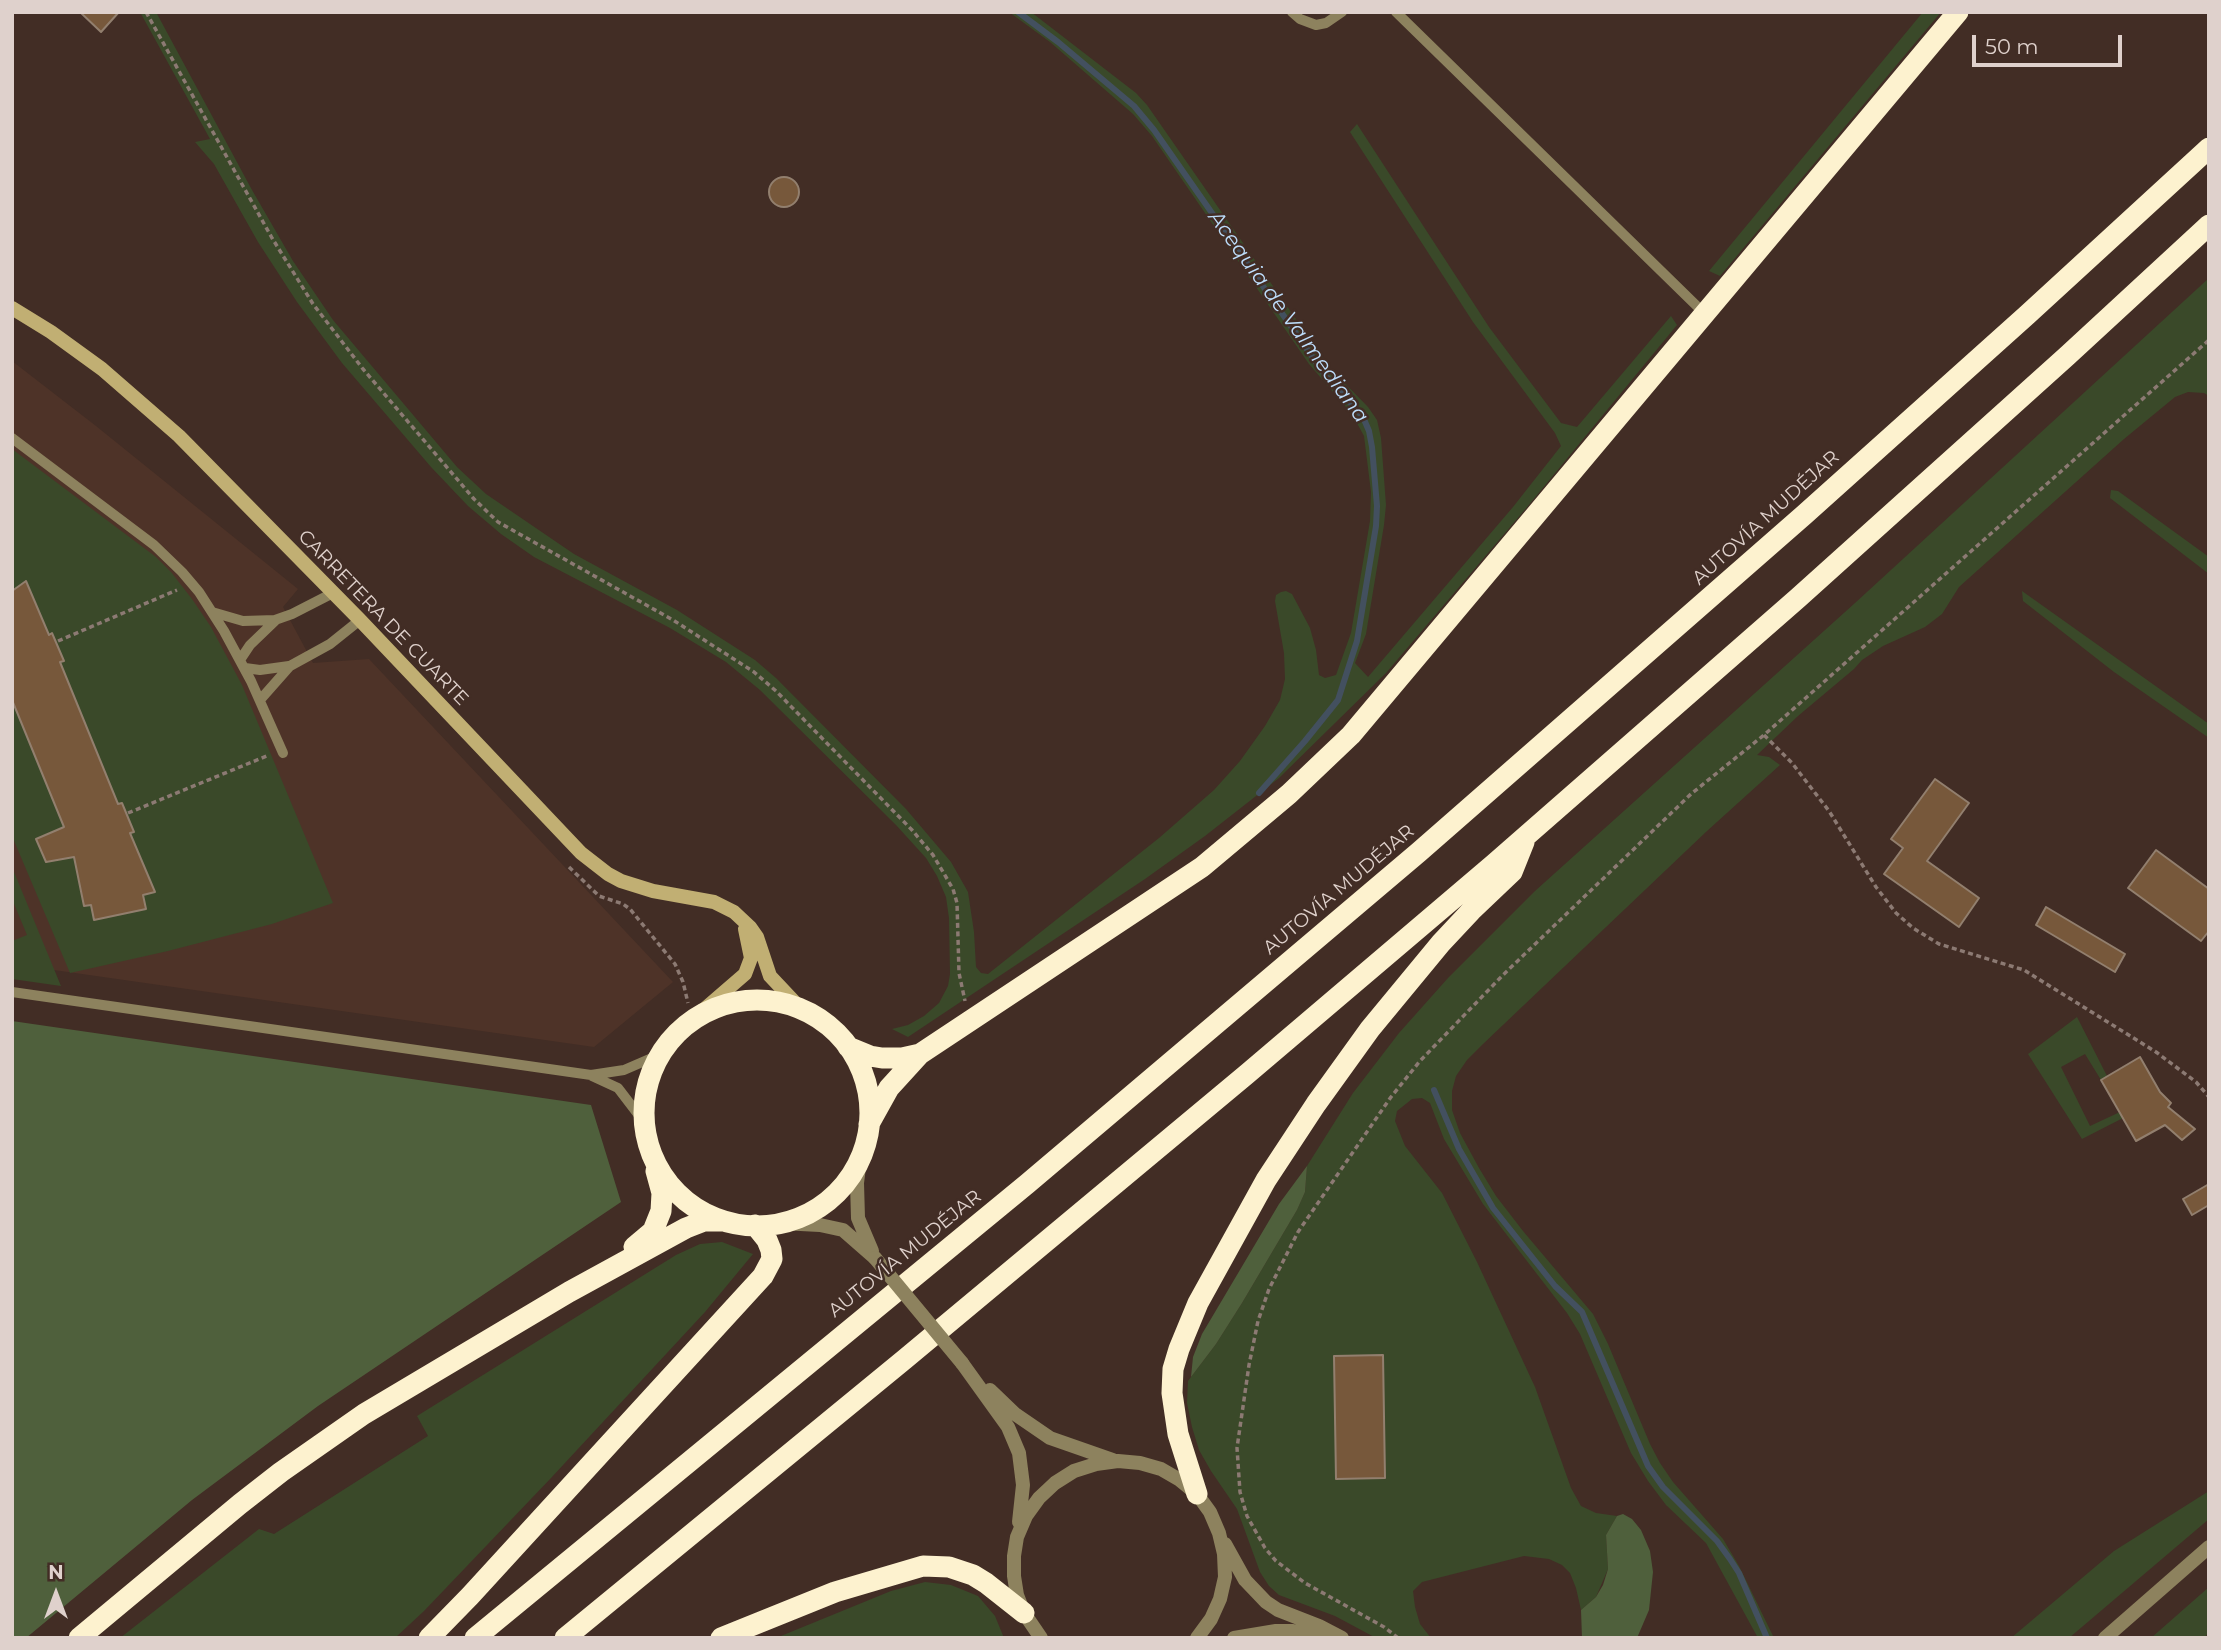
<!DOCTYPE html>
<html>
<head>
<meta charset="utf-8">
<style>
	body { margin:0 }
	#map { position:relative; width:2221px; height:1650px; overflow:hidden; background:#422d25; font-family:Montserrat,sans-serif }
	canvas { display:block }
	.frame { position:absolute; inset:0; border:14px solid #dfd1cc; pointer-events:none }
	.north { position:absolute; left:21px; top:1559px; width:70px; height:70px; -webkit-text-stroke:5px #422d25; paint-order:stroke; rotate:0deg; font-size:19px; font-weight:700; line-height:28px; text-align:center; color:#dfd1cc }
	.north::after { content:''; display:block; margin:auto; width:24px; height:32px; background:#dfd1cc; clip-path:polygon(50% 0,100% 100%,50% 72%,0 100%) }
	.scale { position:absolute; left:1972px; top:35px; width:150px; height:32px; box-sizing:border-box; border:4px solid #dfd1cc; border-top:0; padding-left:9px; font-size:21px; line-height:24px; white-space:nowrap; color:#dfd1cc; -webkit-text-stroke:5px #422d25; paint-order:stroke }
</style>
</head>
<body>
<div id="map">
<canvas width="2221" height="1650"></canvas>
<div class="frame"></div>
<div class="north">N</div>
<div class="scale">50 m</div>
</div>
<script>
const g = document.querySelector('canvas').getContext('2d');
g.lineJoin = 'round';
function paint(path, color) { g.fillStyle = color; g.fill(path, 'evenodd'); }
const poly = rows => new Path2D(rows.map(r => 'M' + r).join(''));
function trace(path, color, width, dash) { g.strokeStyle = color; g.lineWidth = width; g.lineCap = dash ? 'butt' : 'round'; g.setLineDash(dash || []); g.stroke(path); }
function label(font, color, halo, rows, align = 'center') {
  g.font = font + ' Montserrat,sans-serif'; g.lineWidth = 5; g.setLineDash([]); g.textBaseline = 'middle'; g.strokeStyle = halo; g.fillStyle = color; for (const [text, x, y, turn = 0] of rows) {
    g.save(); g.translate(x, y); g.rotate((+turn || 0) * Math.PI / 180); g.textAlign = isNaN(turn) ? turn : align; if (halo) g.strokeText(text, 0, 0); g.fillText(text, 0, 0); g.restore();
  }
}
const built = poly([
	[12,361,96,426,298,589,283,607,313,663,369,659,673,982,594,1047,12,964]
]);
const green = poly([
	[140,12,156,12,252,190,293,261,333,320,457,467,486,494,574,554,677,610,755,660,776,678,906,809,951,862,968,892,974,932,976,967,981,973,988,974,1159,838,1214,790,1240,761,1265,726,1280,700,1285,679,1284,653,1275,601,1276,595,1281,592,1286,591,1292,594,1310,628,1316,650,1319,675,1325,678,1336,675,1351,633,1370,521,1371,492,1364,436,1352,414,1309,364,1152,136,1133,114,1050,42,1009,12,1031,12,1136,93,1147,105,1330,368,1368,407,1377,420,1381,438,1386,505,1384,525,1366,634,1355,663,1368,677,1513,507,1561,446,1555,433,1473,322,1350,132,1357,124,1489,327,1561,423,1577,427,1671,316,1677,325,1528,506,1386,673,1279,778,1205,836,1145,879,908,1037,892,1029,908,1025,924,1016,939,1003,948,986,950,974,949,918,946,897,937,876,926,858,896,825,760,690,726,662,670,628,534,557,501,534,468,506,431,467,342,363,297,302,258,242,214,164,195,142,210,139],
	[1923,12,1941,12,1720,276,1709,271],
	[2209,278,2209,396,2204,393,2188,392,2175,397,2124,439,1959,587,1942,614,1925,627,1883,646,1862,660,1854,669,1798,716,1757,755,1769,757,1780,765,1707,831,1483,1044,1467,1060,1456,1076,1452,1091,1452,1110,1460,1133,1479,1168,1496,1196,1523,1231,1593,1314,1608,1344,1650,1444,1660,1463,1673,1482,1723,1539,1739,1566,1774,1638,1758,1638,1706,1543,1666,1505,1648,1481,1631,1453,1580,1334,1567,1313,1483,1204,1444,1139,1430,1103,1422,1098,1412,1099,1397,1111,1395,1121,1405,1146,1442,1193,1477,1262,1535,1387,1571,1488,1581,1506,1596,1513,1617,1516,1606,1535,1608,1569,1596,1597,1581,1610,1576,1588,1570,1573,1562,1565,1549,1559,1524,1556,1422,1582,1413,1591,1415,1607,1420,1624,1431,1638,1376,1638,1335,1616,1279,1595,1269,1586,1260,1572,1237,1509,1211,1471,1199,1450,1192,1427,1187,1403,1188,1381,1216,1344,1242,1303,1297,1210,1305,1192,1307,1166,1353,1093,1399,1033,1448,978,1535,891,1855,603],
	[12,449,156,557,171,572,192,599,211,627,242,685,333,903,272,924,168,951,70,973,12,836],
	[2111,490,2118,491,2209,557,2209,574,2110,498],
	[2022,591,2209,724,2209,738,2114,672,2023,601],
	[12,867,61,986,12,979,12,941,27,935,12,899],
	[2077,1017,2107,1076,2101,1080,2085,1054,2061,1067,2090,1126,2120,1112,2123,1118,2082,1139,2028,1054],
	[722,1242,753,1254,705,1312,551,1478,424,1611,395,1638,120,1638,259,1529,274,1534,428,1436,417,1416,676,1255,700,1244],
	[2209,1491,2209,1519,2069,1638,2011,1638,2114,1551],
	[925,1582,951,1585,978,1596,995,1616,1004,1638,776,1638,891,1591],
	[2209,1587,2209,1632,2204,1638,2151,1638]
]);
const forest = poly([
	[12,1021,591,1105,621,1202,318,1406,192,1500,26,1638,12,1638],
	[1307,1166,1305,1192,1297,1210,1242,1303,1216,1344,1191,1377,1193,1357,1202,1334,1279,1204],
	[1623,1514,1632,1519,1641,1530,1650,1551,1653,1572,1649,1610,1637,1638,1582,1638,1581,1610,1596,1597,1603,1585,1608,1569,1606,1535,1617,1516]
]);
const stream = poly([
	[1018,12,1058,42,1134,106,1154,130,1325,375,1363,417,1369,431,1372,447,1377,506,1376,526,1357,641,1338,700,1305,741,1259,793],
	[1434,1090,1459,1149,1493,1208,1555,1286,1582,1312,1648,1466,1663,1487,1717,1541,1730,1559,1739,1573,1767,1638]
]);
const building = poly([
	[80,12,119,12,101,32,80,12],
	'769 192a15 15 0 1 1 30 0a15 15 0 1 1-30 0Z',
	[26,581,49,635,52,633,64,661,60,662,118,804,122,803,134,832,130,833,155,892,143,895,146,909,94,920,91,905,84,906,74,857,46,862,36,839,64,827,12,700,12,591,26,581],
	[1935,779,1969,803,1927,861,1979,898,1959,927,1884,874,1903,848,1891,839,1935,779],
	[2156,850,2209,889,2209,931,2201,941,2128,888,2156,850],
	[2046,907,2125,954,2115,972,2036,925,2046,907],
	[2140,1057,2160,1092,2171,1103,2168,1107,2195,1129,2182,1140,2165,1125,2136,1141,2101,1080,2140,1057],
	[2209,1184,2209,1205,2192,1215,2183,1199,2209,1184],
	[1383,1355,1385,1478,1336,1479,1334,1356,1383,1355]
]);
const path = poly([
	[146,12,272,238,313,304,363,369,474,499,498,522,673,620,754,672,776,691,813,729,912,830,933,855,953,889,957,903,959,973,965,1001],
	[58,641,177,590],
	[1764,735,1792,763,1829,811,1876,887,1896,913,1913,928,1939,944,2024,970,2156,1052,2196,1082,2209,1097],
	[128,813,269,755],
	[569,867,599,896,623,904,630,909,675,964,683,982,688,1003],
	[1398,1638,1384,1627,1305,1583,1276,1561,1265,1548,1247,1516,1240,1492,1237,1448,1249,1365,1258,1321,1269,1289,1298,1232,1391,1097,1420,1061,1503,975,1691,794,1764,735,2209,340]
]);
const lane = poly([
	[1292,12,1300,19,1316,25,1326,23,1342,12],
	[1396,12,1705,314],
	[12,438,154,545,182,572,199,592,224,631,251,681,283,753],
	[212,612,243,621,275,620,292,614,333,593],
	[240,660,250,645,275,621],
	[245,668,260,670,289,666],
	[260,700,290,666,330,644,360,620],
	[12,992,591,1075,624,1070,661,1054],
	[592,1076,618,1088,644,1122]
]);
const street = poly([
	[860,1159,857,1183,858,1218,872,1251],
	[781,1223,820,1225,843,1230,875,1258],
	[962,1363,1008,1427,1019,1453,1023,1485,1019,1522],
	[990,1390,1015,1414,1050,1438,1113,1460],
	[1225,1544,1245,1580,1266,1602,1278,1610,1319,1626,1342,1638],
	[1041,1638,1024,1613,1017,1595,1014,1576,1014,1556,1017,1537,1026,1516,1039,1498,1055,1483,1074,1471,1096,1464,1118,1461,1140,1463,1161,1469,1180,1480,1197,1494,1210,1512,1219,1533,1224,1554,1225,1577,1220,1599,1211,1619,1197,1638],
	[1234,1638,1276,1631,1293,1631,1326,1638],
	[2105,1638,2209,1547]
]);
const secondary = poly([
	[12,308,51,332,102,369,179,436,360,620,581,853,608,874,621,881,653,891,714,902,734,912,750,927,757,937,770,976,803,1011],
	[686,1025,745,974,751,958,745,929]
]);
const highway = poly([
	'644 1113a113 113 0 1 1 226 0a113 113 0 1 1-226 0Z',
	[848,1047,870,1056,882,1058,902,1058,920,1054],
	[869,1124,889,1088,920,1054,1202,867,1289,794,1351,735,1958,12],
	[634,1247,653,1231,661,1211,662,1193,656,1171],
	[1197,1494,1178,1434,1172,1393,1173,1369,1179,1349,1198,1303,1266,1180,1316,1104,1370,1029,1441,943,1471,911,1512,872,1524,842],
	[79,1638,240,1504,281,1472,364,1414,569,1292,686,1228,704,1221,724,1221],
	[429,1638,470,1596,763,1276,772,1259,771,1250,767,1240,755,1225],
	[475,1638,1027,1184,1419,852,1804,515,2027,315,2209,148],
	[565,1638,905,1359,1247,1074,1494,864,1798,598,2067,356,2209,225],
	[721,1638,835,1592,923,1566,949,1567,973,1575,986,1583,1024,1613]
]);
const streetBridge = poly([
	[875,1258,962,1363]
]);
const streetNames = [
	["AUTOVÍA MUDÉJAR",1766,518,-42],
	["CARRETERA DE CUARTE",383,618,46],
	["AUTOVÍA MUDÉJAR",1339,890,-40],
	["AUTOVÍA MUDÉJAR",905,1254,-39]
];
const waterNames = [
	["Acequia de Valmediana",1288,317,54]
];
paint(built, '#4e3328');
paint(green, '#3a4929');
paint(forest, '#4f603c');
trace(stream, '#43505f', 6);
paint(building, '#77583b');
trace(building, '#927f6e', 2);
trace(path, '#8c7a73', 3.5, [5, 3.5]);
trace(lane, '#8d825e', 10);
trace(street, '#8d825e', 14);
trace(secondary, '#c1af73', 14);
trace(highway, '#fdf2cf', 21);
trace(streetBridge, '#8d825e', 14);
label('19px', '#dfd1cc', '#422d25', streetNames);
label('italic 21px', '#bdddfb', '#422d25', waterNames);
</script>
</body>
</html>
